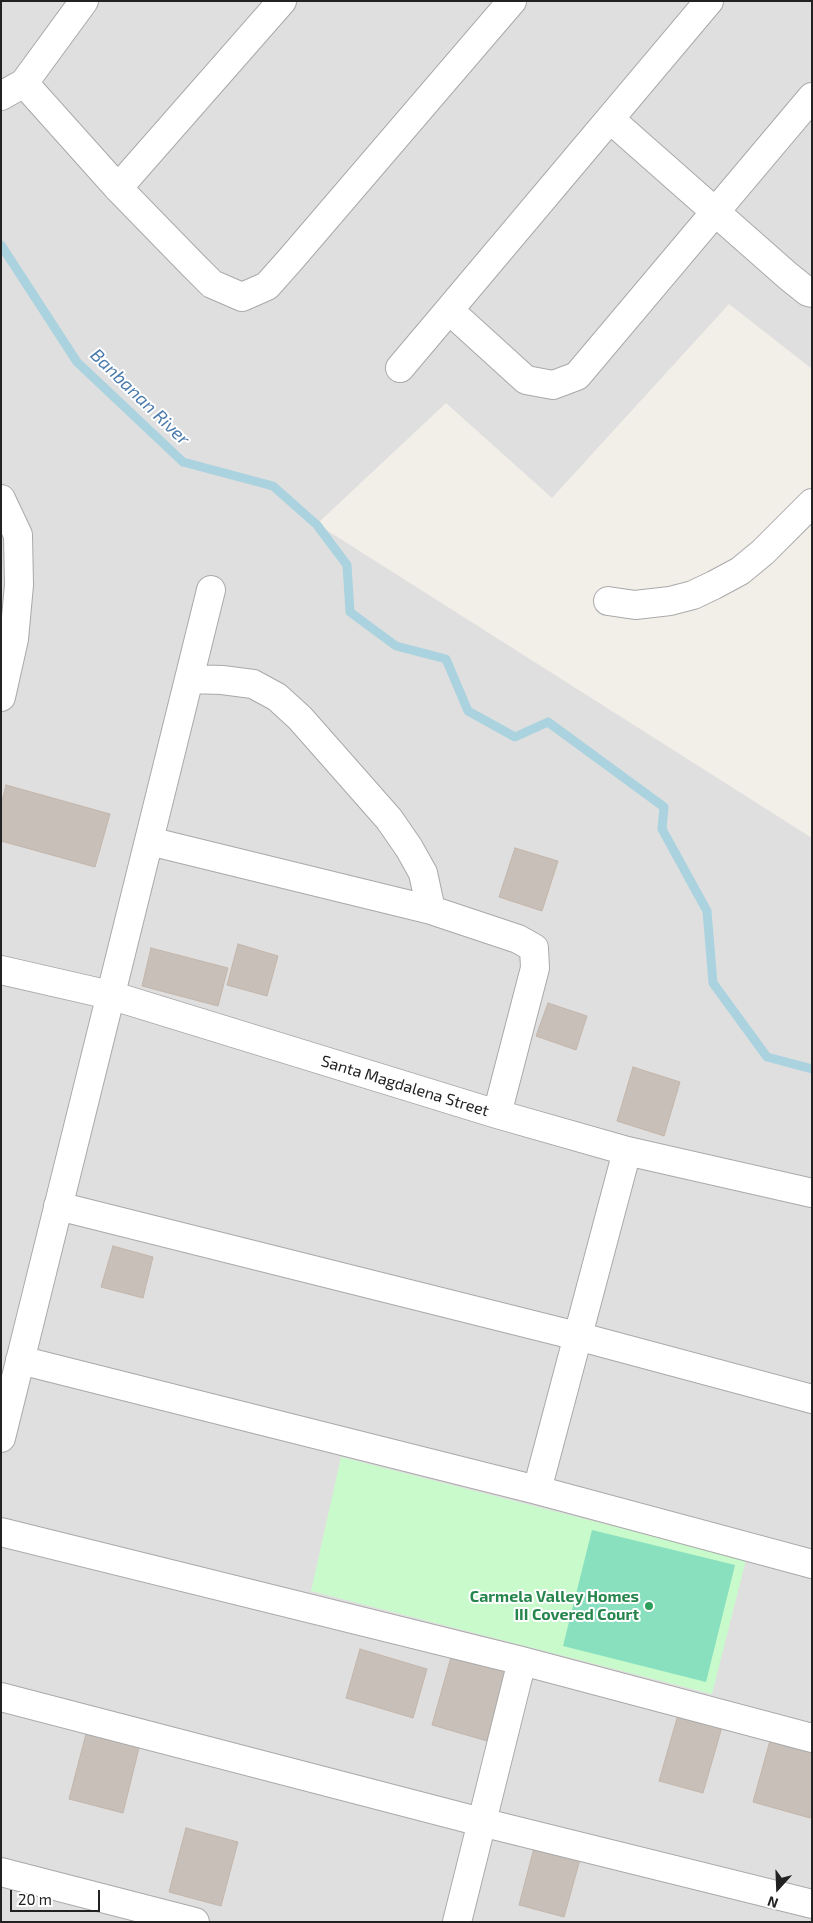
<!DOCTYPE html>
<html>
<head>
<meta charset="utf-8">
<style>
	body { margin:0 }
	#map { position:relative; width:813px; height:1923px; overflow:hidden; background:#f2efe9; font-family:"Exo 2",sans-serif }
	canvas { display:block }
	.frame { position:absolute; inset:0; border:2px solid #222; pointer-events:none }
	.north { position:absolute; left:753px; top:1863px; width:50px; height:50px; -webkit-text-stroke:4px #fff; paint-order:stroke; rotate:200deg; font-size:14px; font-weight:700; line-height:20px; text-align:center; color:#222 }
	.north::after { content:''; display:block; margin:auto; width:18px; height:22px; background:#222; clip-path:polygon(50% 0,100% 100%,50% 72%,0 100%) }
	.scale { position:absolute; left:10px; top:1890px; width:90px; height:22px; box-sizing:border-box; border:2px solid #222; border-top:0; padding-left:6px; font-size:15px; line-height:18px; white-space:nowrap; color:#222; -webkit-text-stroke:4px #fff; paint-order:stroke }
</style>
</head>
<body>
<div id="map">
<canvas width="813" height="1923"></canvas>
<div class="frame"></div>
<div class="north">N</div>
<div class="scale">20 m</div>
</div>
<script>
const g = document.querySelector('canvas').getContext('2d');
g.lineJoin = 'round';
function paint(path, color) { g.fillStyle = color; g.fill(path, 'evenodd'); }
const poly = rows => new Path2D(rows.map(r => 'M' + r).join(''));
function trace(path, color, width, dash) { g.strokeStyle = color; g.lineWidth = width; g.lineCap = dash ? 'butt' : 'round'; g.setLineDash(dash || []); g.stroke(path); }
function label(font, color, halo, rows, align = 'center') {
  g.font = font + ' "Exo 2",sans-serif'; g.lineWidth = 4; g.setLineDash([]); g.textBaseline = 'middle'; g.strokeStyle = halo; g.fillStyle = color; for (const [text, x, y, turn = 0] of rows) {
    g.save(); g.translate(x, y); g.rotate((+turn || 0) * Math.PI / 180); g.textAlign = isNaN(turn) ? turn : align; if (halo) g.strokeText(text, 0, 0); g.fillText(text, 0, 0); g.restore();
  }
}
const residential = poly([
	[1,1,812,1,812,369,729,304,552,498,446,403,317,524,812,838,812,1922,1,1922]
]);
const park = poly([
	[341,1457,746,1560,712,1694,311,1591]
]);
const pitch = poly([
	[592,1530,735,1565,706,1682,563,1646]
]);
const stream = poly([
	[1,245,77,362,183,462,273,486,317,525,347,565,350,612,396,646,446,659,468,711,515,737,548,722,664,807,662,829,707,911,713,983,767,1057,812,1069]
]);
const building = poly([
	[6,785,110,814,95,867,1,841,1,805,6,785],
	[515,848,558,861,542,911,499,897,515,848],
	[238,944,278,956,267,996,227,985,238,944],
	[151,948,228,968,218,1006,142,986,151,948],
	[548,1003,587,1016,576,1050,536,1036,548,1003],
	[633,1067,680,1082,664,1136,617,1121,633,1067],
	[113,1246,153,1257,143,1298,101,1287,113,1246],
	[360,1649,427,1669,413,1718,346,1698,360,1649],
	[451,1657,506,1672,487,1741,432,1725,451,1657],
	[678,1715,722,1727,703,1793,659,1781,678,1715],
	[87,1730,140,1744,123,1813,69,1799,87,1730],
	[771,1737,812,1749,812,1811,810,1818,753,1802,771,1737],
	[186,1828,238,1842,221,1906,169,1892,186,1828],
	[535,1844,581,1856,564,1917,519,1905,535,1844]
]);
const minor = poly([
	[709,1,449,310,526,380,553,385,577,376,812,97],
	[24,83,118,188,192,264,212,284,242,297,267,286,291,259,512,1],
	[1,96,24,83,84,1],
	[610,119,788,276,808,292,812,293],
	[118,188,282,1],
	[400,368,449,310],
	[1,499,18,535,19,585,14,639,1,697],
	[608,601,635,605,670,601,693,595,714,585,740,571,763,552,812,503],
	[189,679,222,680,253,684,277,697,300,718,389,819,409,848,423,873,431,910],
	[149,841,431,910,518,939,534,948,535,968,497,1114],
	[1,970,110,995,497,1114,627,1151,812,1193],
	[58,1206,577,1336,812,1399],
	[20,1360,537,1490,812,1564],
	[1,1438,211,590],
	[537,1490,627,1151],
	[1,1532,522,1661,812,1738],
	[1,1697,481,1822,812,1904],
	[1,1872,195,1922],
	[457,1922,522,1661]
]);
const markers = [
	[649,1606,5,"#2e9e5b"]
];
const streetNames = [
	["Santa Magdalena Street",405,1086,17]
];
const leisureNames = [
	["Carmela Valley Homes",639,1597],
	["III Covered Court",639,1615]
];
const waterNames = [
	["Banbanan River",140,397,44]
];
paint(residential, '#e0dfdf');
paint(park, '#c8facc');
paint(pitch, '#88e0be');
trace(stream, '#aad3df', 9);
paint(building, '#c7bfb8');
trace(building, '#c4b6ab', 1);
trace(minor, '#a9a9a9', 30);
trace(minor, '#fff', 28);
for (const [x, y, r, color] of markers) { const dot = new Path2D(); dot.arc(x, y, r, 0, 2 * Math.PI); g.fillStyle = color; g.fill(dot); trace(dot, '#fff', 2); }
label('16px', '#222', '#fff', streetNames);
label('bold 16px', '#27864d', '#fff', leisureNames, 'right');
label('italic 18px', '#4a7aab', '#fff', waterNames);
</script>
</body>
</html>
